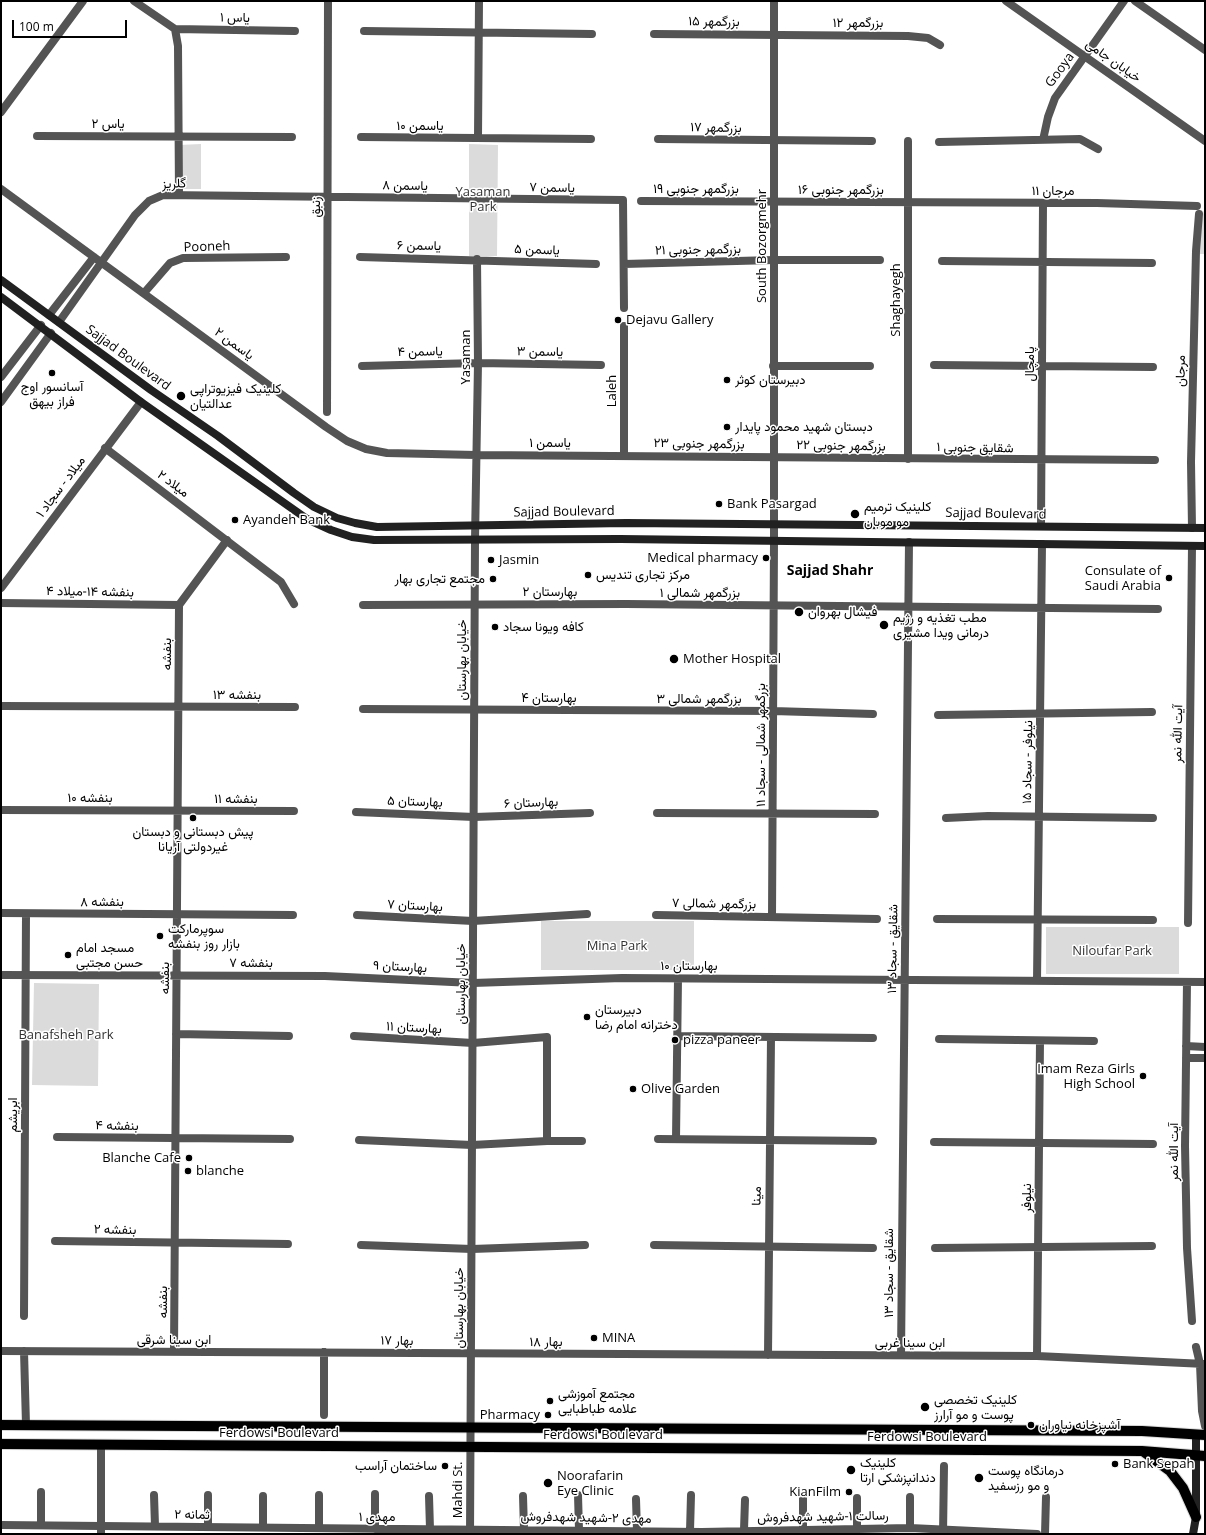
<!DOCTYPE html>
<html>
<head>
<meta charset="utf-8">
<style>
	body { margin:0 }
	#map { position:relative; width:1206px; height:1535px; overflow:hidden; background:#fff; font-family:"Open Sans",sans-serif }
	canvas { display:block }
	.frame { position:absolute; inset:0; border:2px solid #000; pointer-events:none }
	.scale { position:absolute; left:12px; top:20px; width:115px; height:18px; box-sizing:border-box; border:2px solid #000; border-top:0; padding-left:5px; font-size:12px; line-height:14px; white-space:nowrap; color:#000; -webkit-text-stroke:3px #fff; paint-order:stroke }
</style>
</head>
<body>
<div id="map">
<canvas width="1206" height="1535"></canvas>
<div class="frame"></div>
<div class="scale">100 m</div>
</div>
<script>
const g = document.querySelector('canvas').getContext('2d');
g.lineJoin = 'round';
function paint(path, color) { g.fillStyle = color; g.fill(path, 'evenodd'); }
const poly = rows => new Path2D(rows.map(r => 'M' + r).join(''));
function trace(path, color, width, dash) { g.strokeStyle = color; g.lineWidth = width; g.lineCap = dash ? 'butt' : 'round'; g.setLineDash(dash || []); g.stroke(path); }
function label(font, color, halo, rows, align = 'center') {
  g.font = font + ' "Open Sans",Vazirmatn,sans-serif'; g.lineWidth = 3; g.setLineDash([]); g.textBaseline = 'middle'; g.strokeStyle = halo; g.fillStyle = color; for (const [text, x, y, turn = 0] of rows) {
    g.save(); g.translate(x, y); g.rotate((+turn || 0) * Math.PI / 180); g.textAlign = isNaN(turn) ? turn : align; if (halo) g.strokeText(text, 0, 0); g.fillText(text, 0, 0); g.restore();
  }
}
const green = poly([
	[201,144,201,189,180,189,179,145],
	[469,144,498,145,497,256,469,256],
	[1205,206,1205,254,1198,254,1201,223],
	[541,921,694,921,694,970,541,970],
	[1046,927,1179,927,1179,974,1046,974],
	[34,983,99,984,98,1086,32,1085]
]);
const minor = poly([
	[134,1,175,29],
	[1135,1,1205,50],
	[175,29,178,46,179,195],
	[175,29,295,31],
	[364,31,592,34],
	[654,34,908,36,928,38,940,45],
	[1,112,83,1],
	[37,136,292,137],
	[361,137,591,139],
	[478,138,479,1],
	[658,139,872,141],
	[1043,140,1048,117,1055,98,1124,1],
	[908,141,908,459],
	[939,142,1080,139,1098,149],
	[1,189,326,427,347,441,366,449,387,453,476,455,1155,460],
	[641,201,1097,203,1197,206],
	[360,257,596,264],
	[942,261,1152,263],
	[624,264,774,260,880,260],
	[144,293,170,263,183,258,286,257],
	[49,315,94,257],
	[59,322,135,215,149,201,163,195,623,200,624,308],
	[624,326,624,455],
	[934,365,1153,367],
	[362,366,478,363,601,365],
	[773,366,870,366],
	[327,412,328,1],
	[105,448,281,582,294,604],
	[1041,526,1043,203],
	[1192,528,1191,462,1196,251,1199,214],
	[475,540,478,363,477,259],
	[1,588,141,402],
	[1,603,179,605],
	[179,605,227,540],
	[363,605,626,604,1158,609],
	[1,706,295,707],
	[363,709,773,711,873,714],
	[938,715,1152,712],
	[1,810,294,811],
	[356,812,474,817,590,813],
	[657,813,875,814],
	[946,818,988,816,1153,818],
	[1,913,293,915],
	[357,915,473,921,587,914],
	[656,915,877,919],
	[772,917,774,541],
	[937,919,1153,920],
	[1188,923,1192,546],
	[1,975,325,976,473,983,622,978,1205,982],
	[1037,981,1042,544],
	[1187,982,1185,1146,1187,1248,1192,1321],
	[176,1034,289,1036],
	[354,1036,473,1043,547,1037,547,1141],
	[678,1036,873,1038],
	[939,1039,1094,1041],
	[1186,1046,1205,1047],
	[1186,1058,1205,1058],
	[57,1137,290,1139],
	[658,1139,873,1141],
	[676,1139,678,978],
	[359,1140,472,1145,547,1141,582,1141],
	[934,1142,1153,1144],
	[55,1241,288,1244],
	[361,1245,472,1249,585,1245],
	[654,1245,873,1248],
	[935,1248,1152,1246],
	[24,1316,26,914],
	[1196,1347,1200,1364,1202,1411,1205,1426],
	[1,1351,1037,1356,1205,1364],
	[24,1351,26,1425],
	[174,1352,179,605],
	[324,1352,324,1415],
	[768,1355,771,1037],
	[901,1355,909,542],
	[1037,1356,1040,1041],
	[41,1492,41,1525],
	[375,1494,375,1529],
	[154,1495,155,1526],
	[208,1495,208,1527],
	[319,1495,319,1528],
	[578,1495,579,1530],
	[263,1496,263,1527],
	[429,1496,430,1529],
	[523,1496,524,1530],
	[636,1499,637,1531],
	[1,1525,702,1532,910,1528,1037,1534],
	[857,1528,857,1498],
	[910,1528,910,1497],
	[803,1529,803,1498],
	[744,1530,745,1500],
	[690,1531,691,1495],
	[1045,1534,1046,1497]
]);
const tertiary = poly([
	[1006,1,1205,141],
	[1,377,41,325],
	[1,402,51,333],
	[774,541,774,1],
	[101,1534,101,1445],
	[470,1534,475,540],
	[943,1534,944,1466]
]);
const secondary = poly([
	[1,280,151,390,218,436,294,493,314,507,337,518,355,523,377,527,626,523,1205,528],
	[1,297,141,402,307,519,331,530,352,537,374,540,620,539,1205,546],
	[1193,1534,1196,1517,1196,1434]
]);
const primary = poly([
	[1,1425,1142,1431,1205,1435],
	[1,1444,1142,1451,1205,1456],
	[1144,1452,1170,1471,1183,1488,1196,1517]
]);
const markers = [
	[618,320,4,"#000"],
	[52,373,4,"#000"],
	[727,380,4,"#000"],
	[181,396,5,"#000"],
	[727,427,4,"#000"],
	[719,504,4,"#000"],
	[855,514,5,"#000"],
	[235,520,4,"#000"],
	[766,558,4,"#000"],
	[491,560,4,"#000"],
	[588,575,4,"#000"],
	[1169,578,4,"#000"],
	[493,579,4,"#000"],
	[799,612,5,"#000"],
	[884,625,5,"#000"],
	[495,627,4,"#000"],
	[674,659,5,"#000"],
	[193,818,4,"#000"],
	[160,936,4,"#000"],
	[68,955,4,"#000"],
	[587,1017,4,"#000"],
	[675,1040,4,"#000"],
	[1143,1076,4,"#000"],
	[633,1089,4,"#000"],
	[189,1158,4,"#000"],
	[188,1171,4,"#000"],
	[594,1338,4,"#000"],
	[550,1401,4,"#000"],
	[925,1407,5,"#000"],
	[548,1415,4,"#000"],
	[1031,1425,4,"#000"],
	[1115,1464,4,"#000"],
	[445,1466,4,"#000"],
	[851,1470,5,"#000"],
	[979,1478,5,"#000"],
	[548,1483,5,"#000"],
	[849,1492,4,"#000"]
];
const streetNames = [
	["یاس ۱",235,18,1],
	["بزرگمهر ۱۵",714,22,1],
	["بزرگمهر ۱۲",858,23],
	["خیابان جامی",1113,61,35],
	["Gooya",1060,70,-54],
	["یاس ۲",108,124],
	["یاسمن ۱۰",420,126],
	["بزرگمهر ۱۷",716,128,1],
	["گلریز",174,184,-2],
	["یاسمن ۸",405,186,1],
	["یاسمن ۷",552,188,1],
	["بزرگمهر جنوبی ۱۹",696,189],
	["بزرگمهر جنوبی ۱۶",841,190],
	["مرجان ۱۱",1053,191],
	["زنبق",316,207,-90],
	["یاسمن ۶",419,246,1],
	["South Bozorgmehr",762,246,-90],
	["Pooneh",207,247,-2],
	["یاسمن ۵",537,250,2],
	["بزرگمهر جنوبی ۲۱",698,250,-1],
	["Shaghayegh",896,300,-90],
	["یاسمن ۲",234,344,36],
	["یاسمن ۴",420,352,-1],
	["یاسمن ۳",540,352,1],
	["Yasaman",466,357,-90],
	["Sajjad Boulevard",128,358,36],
	["پامچال",1030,364,-90],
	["مرجان",1181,371,-89],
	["Laleh",612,391,-90],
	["یاسمن ۱",550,443],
	["بزرگمهر جنوبی ۲۳",699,444,1],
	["بزرگمهر جنوبی ۲۲",841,446,1],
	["شقایق جنوبی ۱",975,448,1],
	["میلاد ۲",173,484,37],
	["میلاد - سجاد ۱",61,487,-53],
	["Sajjad Boulevard",564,512,-1],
	["Sajjad Boulevard",996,514,1],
	["بنفشه ۱۴-میلاد ۴",90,592,1],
	["بهارستان ۲",550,592],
	["بزرگمهر شمالی ۱",700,593],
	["بنفشه",167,654,-90],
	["خیابان بهارستان",462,660,-90],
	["بنفشه ۱۳",237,695],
	["بهارستان ۴",549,698],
	["بزرگمهر شمالی ۳",699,699],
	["آیت الله نمر",1178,734,-89],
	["بزرگمهر شمالی - سجاد ۱۱",761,745,-90],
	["نیلوفر - سجاد ۱۵",1028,762,-89],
	["بنفشه ۱۰",90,798],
	["بنفشه ۱۱",236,799],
	["بهارستان ۵",415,802,2],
	["بهارستان ۶",531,803,-2],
	["بنفشه ۸",102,902],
	["بزرگمهر شمالی ۷",714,904,1],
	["بهارستان ۷",415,906,3],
	["شقایق - سجاد ۱۳",893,949,-89],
	["بنفشه ۷",251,963],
	["بهارستان ۱۰",689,966],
	["بهارستان ۹",400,967,3],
	["بنفشه",165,978,-90],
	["خیابان بهارستان",461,984,-90],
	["بهارستان ۱۱",414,1028,3],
	["ابریشم",13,1115,-90],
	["بنفشه ۴",117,1126,1],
	["آیت الله نمر",1174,1152,-90],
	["مینا",757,1196,-89],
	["نیلوفر",1027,1198,-90],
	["بنفشه ۲",115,1230,1],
	["شقایق - سجاد ۱۳",889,1273,-90],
	["بنفشه",163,1302,-90],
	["خیابان بهارستان",459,1308,-90],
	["ابن سینا شرقی",174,1340],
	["بهار ۱۷",397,1341,1],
	["بهار ۱۸",546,1342],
	["ابن سینا غربی",910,1343],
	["Ferdowsi Boulevard",279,1433],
	["Ferdowsi Boulevard",603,1435],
	["Ferdowsi Boulevard",927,1437],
	["Mahdi St.",458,1490,-90],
	["ثمانه ۲",192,1515,1],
	["مهدی ۱",377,1517],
	["رسالت ۱-شهید شهدفروش",823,1517,-1],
	["مهدی ۲-شهید شهدفروش",586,1518,1]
];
const parkNames = [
	["Yasaman",483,192],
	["Park",483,207],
	["Mina Park",617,946],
	["Niloufar Park",1112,951],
	["Banafsheh Park",66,1035]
];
const poiNames = [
	["Dejavu Gallery",626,320],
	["دبیرستان کوثر",735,380],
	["آسانسور اوج",52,387,"center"],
	["فراز بیهق",52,402,"center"],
	["کلینیک فیزیوتراپی",190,389],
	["عدالتیان",190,404],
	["دبستان شهید محمود پایدار",735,427],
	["Bank Pasargad",727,504],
	["کلینیک ترمیم",864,507],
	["مو موبان",864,522],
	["Ayandeh Bank",243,520],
	["Medical pharmacy",758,558,"right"],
	["Jasmin",499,560],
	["Consulate of",1161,571,"right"],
	["Saudi Arabia",1161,586,"right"],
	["مرکز تجاری تندیس",596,575],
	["مجتمع تجاری بهار",485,579,"right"],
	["فیشال بهروان",808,612],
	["مطب تغذیه و رژیم",893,618],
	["درمانی ویدا مشیری",893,633],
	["کافه ویونا سجاد",503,627],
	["Mother Hospital",683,659],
	["پیش دبستانی و دبستان",193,832,"center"],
	["غیردولتی آریانا",193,847,"center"],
	["سوپرمارکت",168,929],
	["بازار روز بنفشه",168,944],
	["مسجد امام",76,948],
	["حسن مجتبی",76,963],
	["دبیرستان",595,1010],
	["دخترانه امام رضا",595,1025],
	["pizza paneer",683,1040],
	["Imam Reza Girls",1135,1069,"right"],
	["High School",1135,1084,"right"],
	["Olive Garden",641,1089],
	["Blanche Cafe",181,1158,"right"],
	["blanche",196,1171],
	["MINA",602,1338],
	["مجتمع آموزشی",558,1394],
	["علامه طباطبایی",558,1409],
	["کلینیک تخصصی",934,1400],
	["پوست و مو آرارز",934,1415],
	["Pharmacy",540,1415,"right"],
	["آشپزخانه نیاوران",1039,1425],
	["کلینیک",860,1463],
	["دندانپزشکی ارتا",860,1478],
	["Bank Sepah",1123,1464],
	["ساختمان آراسب",437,1466,"right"],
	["درمانگاه پوست",988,1471],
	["و مو رزسفید",988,1486],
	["Noorafarin",557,1476],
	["Eye Clinic",557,1491],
	["KianFilm",841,1492,"right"]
];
const neighbourhoodNames = [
	["Sajjad Shahr",830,571]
];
paint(green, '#dbdbdb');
trace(primary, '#dbdbdb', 12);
trace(minor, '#545454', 8);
trace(tertiary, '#545454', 8);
trace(secondary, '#212121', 8);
trace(primary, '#000', 10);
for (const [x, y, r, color] of markers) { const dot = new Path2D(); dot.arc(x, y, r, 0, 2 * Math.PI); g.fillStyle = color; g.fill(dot); trace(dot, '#fff', 1.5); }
label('13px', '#000', '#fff', streetNames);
label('13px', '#323232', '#fff', parkNames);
label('13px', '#000', '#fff', poiNames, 'left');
label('bold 14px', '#000', '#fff', neighbourhoodNames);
</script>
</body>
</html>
